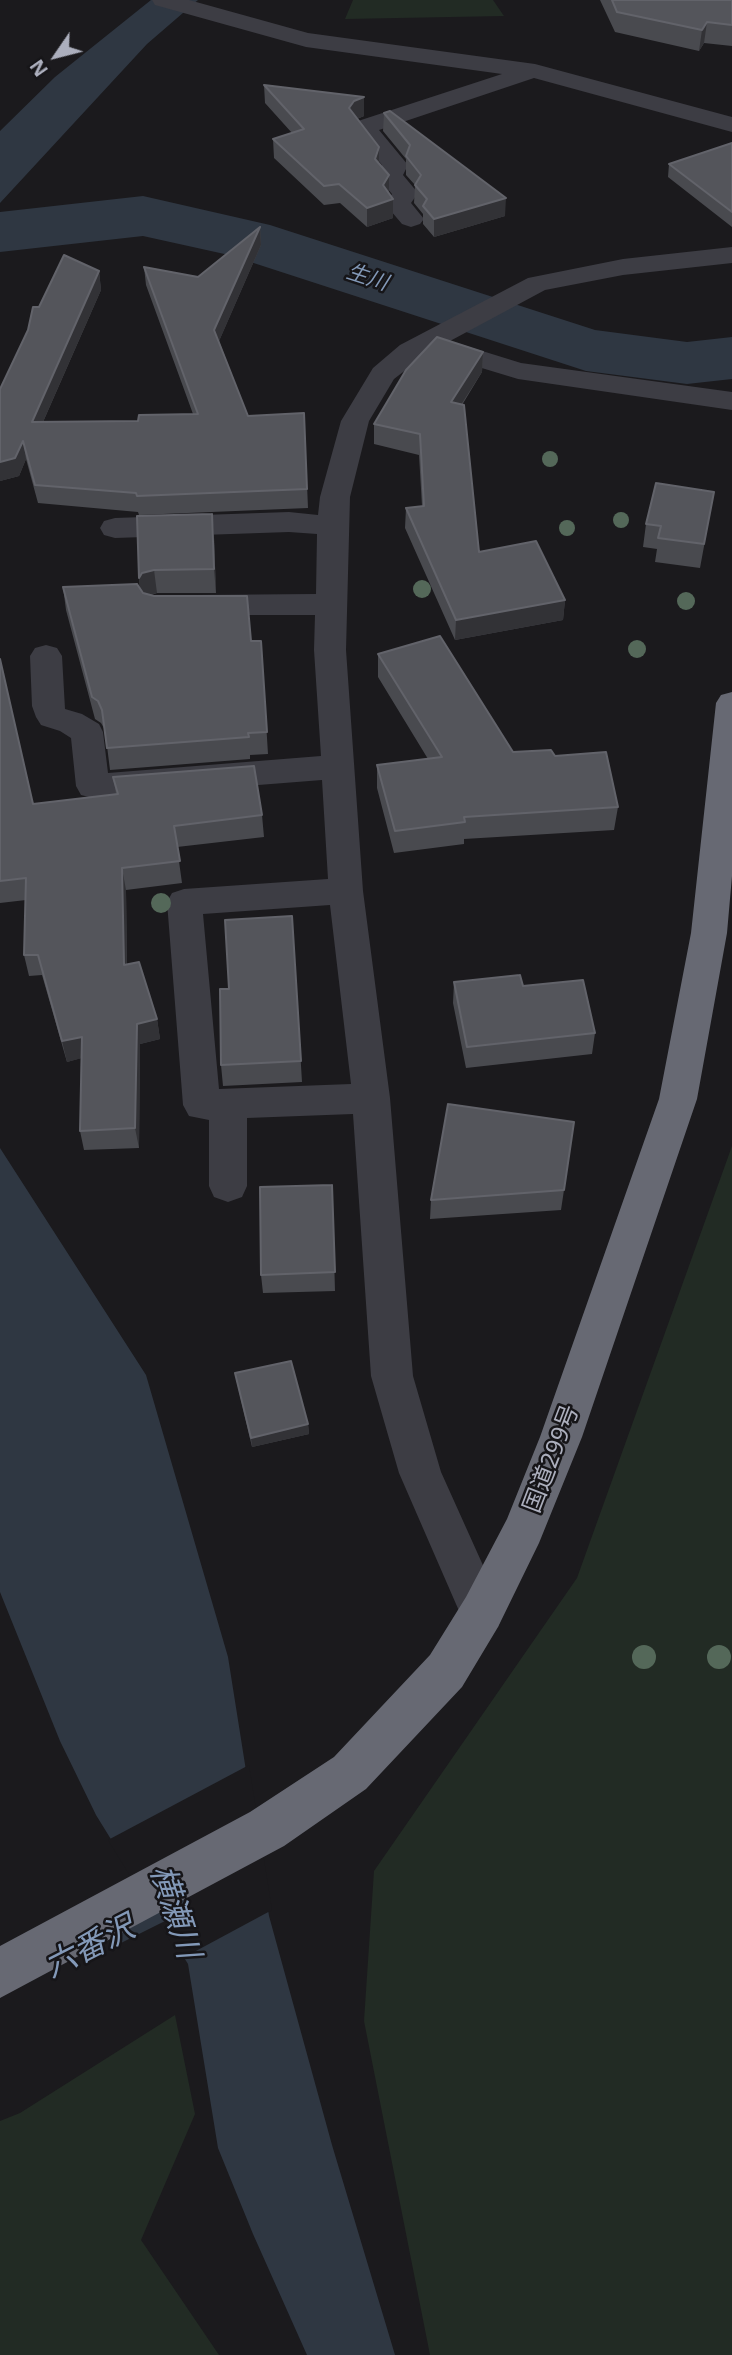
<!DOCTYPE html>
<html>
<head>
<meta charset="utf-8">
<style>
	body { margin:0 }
	#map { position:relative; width:732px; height:2355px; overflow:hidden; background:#1b1a1d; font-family:"Noto Sans",sans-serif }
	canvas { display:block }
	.north { position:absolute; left:21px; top:21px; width:70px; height:70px; -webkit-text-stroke:5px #161518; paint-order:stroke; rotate:235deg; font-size:19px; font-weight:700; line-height:28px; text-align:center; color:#acafbd }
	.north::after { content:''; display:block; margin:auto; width:24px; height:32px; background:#acafbd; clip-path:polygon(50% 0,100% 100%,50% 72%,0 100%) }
</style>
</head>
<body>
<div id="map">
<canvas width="732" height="2355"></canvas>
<div class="north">N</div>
</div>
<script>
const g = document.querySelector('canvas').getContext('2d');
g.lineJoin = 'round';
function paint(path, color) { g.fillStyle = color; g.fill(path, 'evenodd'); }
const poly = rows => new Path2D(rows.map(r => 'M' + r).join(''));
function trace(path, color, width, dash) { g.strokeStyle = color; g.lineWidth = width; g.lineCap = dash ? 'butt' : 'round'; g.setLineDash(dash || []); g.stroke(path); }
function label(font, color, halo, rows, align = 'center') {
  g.font = font + ' "Noto Sans","Noto Sans JP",sans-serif'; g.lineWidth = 5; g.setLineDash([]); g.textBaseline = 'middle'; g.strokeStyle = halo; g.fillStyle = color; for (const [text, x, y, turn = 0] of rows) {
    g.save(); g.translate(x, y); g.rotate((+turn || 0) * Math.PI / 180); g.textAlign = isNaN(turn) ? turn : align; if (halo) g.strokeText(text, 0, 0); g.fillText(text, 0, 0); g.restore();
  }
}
const green = poly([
	[353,0,493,0,504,16,345,19],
	[732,1146,732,2355,430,2355,364,2021,374,1871,577,1578],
	[175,2015,195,2114,141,2240,219,2355,0,2355,0,2121,20,2113]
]);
const water = poly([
	[151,0,198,0,147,44,0,203,0,131,55,77],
	[0,1148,146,1375,228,1657,269,1916,332,2145,395,2355,307,2355,253,2234,218,2148,188,1964,96,1815,60,1741,0,1592]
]);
const pier = poly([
	[249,1765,272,1910,181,1959,108,1840]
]);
const stream = poly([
	[176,1895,183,1898,186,1905,183,1912,121,1943,114,1940,111,1933,114,1926,176,1895]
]);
const river = poly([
	[143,196,270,225,595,330,687,342,732,337,732,379,687,384,586,371,229,255,143,236,0,252,0,212,143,196]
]);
const minor = poly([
	[152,0,189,0,308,33,535,64,732,117,732,132,534,78,379,130,408,165,403,175,418,193,411,203,424,219,420,224,411,227,402,224,385,204,392,194,377,176,382,165,352,127,355,122,502,74,306,47,155,5,152,0],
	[732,247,732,263,623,275,545,290,450,341,521,363,732,392,732,410,518,379,429,352,394,379,369,421,350,497,346,650,363,891,390,1098,413,1376,441,1472,504,1612,498,1627,482,1633,466,1627,399,1473,371,1376,353,1114,247,1118,247,1186,242,1197,228,1202,214,1197,209,1186,209,1120,189,1116,183,1105,167,902,172,893,184,889,328,879,322,780,93,798,81,795,76,786,71,738,60,731,41,725,36,717,32,706,30,656,35,648,46,645,57,648,62,656,65,709,82,714,99,724,103,732,108,773,321,756,314,650,315,615,196,615,185,612,181,605,185,598,196,595,316,594,317,534,289,532,115,538,104,535,100,528,104,521,115,518,289,512,318,515,320,497,341,421,373,368,400,345,528,278,623,259,732,247],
	[330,905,351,1084,219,1089,203,914,330,905]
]);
const highway = poly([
	[732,692,732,876,727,933,697,1099,582,1437,539,1543,498,1627,462,1687,366,1789,284,1846,0,1998,0,1946,250,1812,334,1757,430,1655,466,1597,507,1519,540,1437,659,1099,691,933,716,703,721,695,732,692]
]);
const trees = [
	[550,459,8],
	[621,520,8],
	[567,528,8],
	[422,589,9],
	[686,601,9],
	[637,649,9],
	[161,903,10],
	[644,1657,12],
	[719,1657,12]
];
const wall = poly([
	[600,0,732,0,732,46,704,43,699,51,615,32],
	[264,85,364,116,357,119,379,147,379,164,389,175,389,193,393,199,393,218,367,227,340,203,324,205,274,158,273,139,292,133,265,103],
	[384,113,505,216,434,237,423,224,423,214,414,203,415,185,406,175,406,159,383,131],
	[732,143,732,227,668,177,669,164],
	[260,227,261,245,219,341,248,416,304,413,308,508,139,515,138,512,38,503,26,459,19,476,0,481,0,389,39,307,99,271,101,290,43,422,138,421,193,414,146,285,144,267,198,277],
	[483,352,482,372,462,405,479,552,565,600,563,620,455,640,405,528,406,508,422,506,419,455,374,444,374,424],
	[714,492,700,568,655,562,657,549,643,547,646,524],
	[214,537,216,593,157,593,151,595,251,641,261,641,268,754,250,755,250,759,110,770,105,730,101,723,95,719,66,610,63,587,140,589,139,578],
	[378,654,513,752,555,756,618,807,614,830,464,839,464,844,394,853,377,788,377,765,428,759,378,677],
	[0,659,33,804,116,794,113,777,262,815,264,837,177,847,182,883,126,890,127,965,157,1019,160,1039,140,1044,139,1148,84,1150,80,1131,81,1058,67,1062,42,975,29,976,24,955,26,900,0,903],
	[292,916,302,1082,223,1086,221,1065,229,989],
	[454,982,523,986,595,1033,592,1054,466,1068,453,1003],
	[332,1185,335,1291,263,1293,261,1275],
	[564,1190,561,1210,430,1219,431,1200],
	[235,1373,308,1424,309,1434,252,1447,237,1383]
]);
const shadedWall = poly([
	[707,22,704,43,699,51,702,30],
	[364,97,364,116,354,120,349,108,354,101],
	[379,147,379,165,375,159],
	[389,175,389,194,393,199,393,218,367,227,367,208],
	[506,198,505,216,434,237,434,219],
	[260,227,261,245,216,348,214,330],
	[99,271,101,290,35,440,32,422],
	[483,352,482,372,450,422,451,402],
	[23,441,26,459,19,476,0,481,0,462],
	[212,514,214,537,216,593,214,569],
	[154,570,157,593,145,596,141,602,139,578,142,573],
	[565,600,563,620,455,640,456,620],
	[122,868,126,890,127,986,124,965],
	[157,1019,160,1039,140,1044,139,1148,135,1128,137,1024],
	[82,1037,86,1057,67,1062,62,1041],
	[308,1424,309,1434,252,1447,251,1438]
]);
const building = poly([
	[612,0,732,0,732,25,707,22,702,30,617,12,612,0],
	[264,85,364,97,354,101,349,108,379,147,375,159,389,175,383,185,393,199,367,208,339,184,324,186,273,139,304,129,264,85],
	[390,111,506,198,434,219,423,206,427,199,415,185,421,175,406,156,410,145,384,113,390,111],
	[732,143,732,212,669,164,732,143],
	[260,227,214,330,248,416,304,413,307,489,137,496,136,493,35,485,23,441,15,458,0,462,0,389,28,330,33,307,39,307,64,255,99,271,32,422,138,421,139,415,198,414,144,267,198,277,260,227],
	[437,337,483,352,451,402,464,405,479,552,536,541,565,600,456,620,406,508,424,506,420,434,374,424,406,370,437,337],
	[656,483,714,492,704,544,658,538,661,526,646,524,656,483],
	[212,514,214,569,154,570,142,573,139,578,137,516,212,514],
	[137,584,143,593,154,596,247,596,251,641,261,641,267,732,248,733,249,737,107,748,102,710,98,701,92,697,63,587,137,584],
	[440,636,513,752,551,750,555,756,606,752,618,807,464,817,465,822,395,831,377,765,442,757,378,654,440,636],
	[0,659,33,804,118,794,113,777,254,766,262,815,174,826,180,861,122,868,124,965,139,962,157,1019,137,1024,135,1128,80,1131,82,1037,62,1041,38,955,24,955,26,878,0,881,0,659],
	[292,916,301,1061,221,1065,220,989,229,989,225,920,292,916],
	[520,975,523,986,583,980,595,1033,467,1047,454,982,520,975],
	[448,1104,574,1122,564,1190,431,1200,448,1104],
	[332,1185,335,1272,261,1275,260,1187,332,1185],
	[291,1361,308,1424,251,1438,235,1373,291,1361]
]);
const farWaternames = [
	["生川",367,278,18]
];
const streetNames = [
	["国道299号",552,1459,-69]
];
const nearWaternames = [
	["横瀬川",174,1912,72],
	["六番沢",90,1948,-27]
];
paint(green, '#222b24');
paint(water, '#2f3742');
paint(pier, '#1b1a1d');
paint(stream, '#2f3742');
paint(river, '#2f3742');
paint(minor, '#3d3d44');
paint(highway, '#676973');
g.fillStyle = '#546859';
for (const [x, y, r] of trees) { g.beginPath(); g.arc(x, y, r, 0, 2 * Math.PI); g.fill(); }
paint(wall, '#494a4f');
paint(shadedWall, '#323236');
paint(building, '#54555b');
trace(building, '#62636a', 2);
label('italic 21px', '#8399b8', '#161518', farWaternames);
label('24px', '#acafbd', '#161518', streetNames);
label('italic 32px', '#8399b8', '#161518', nearWaternames);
</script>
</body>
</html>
